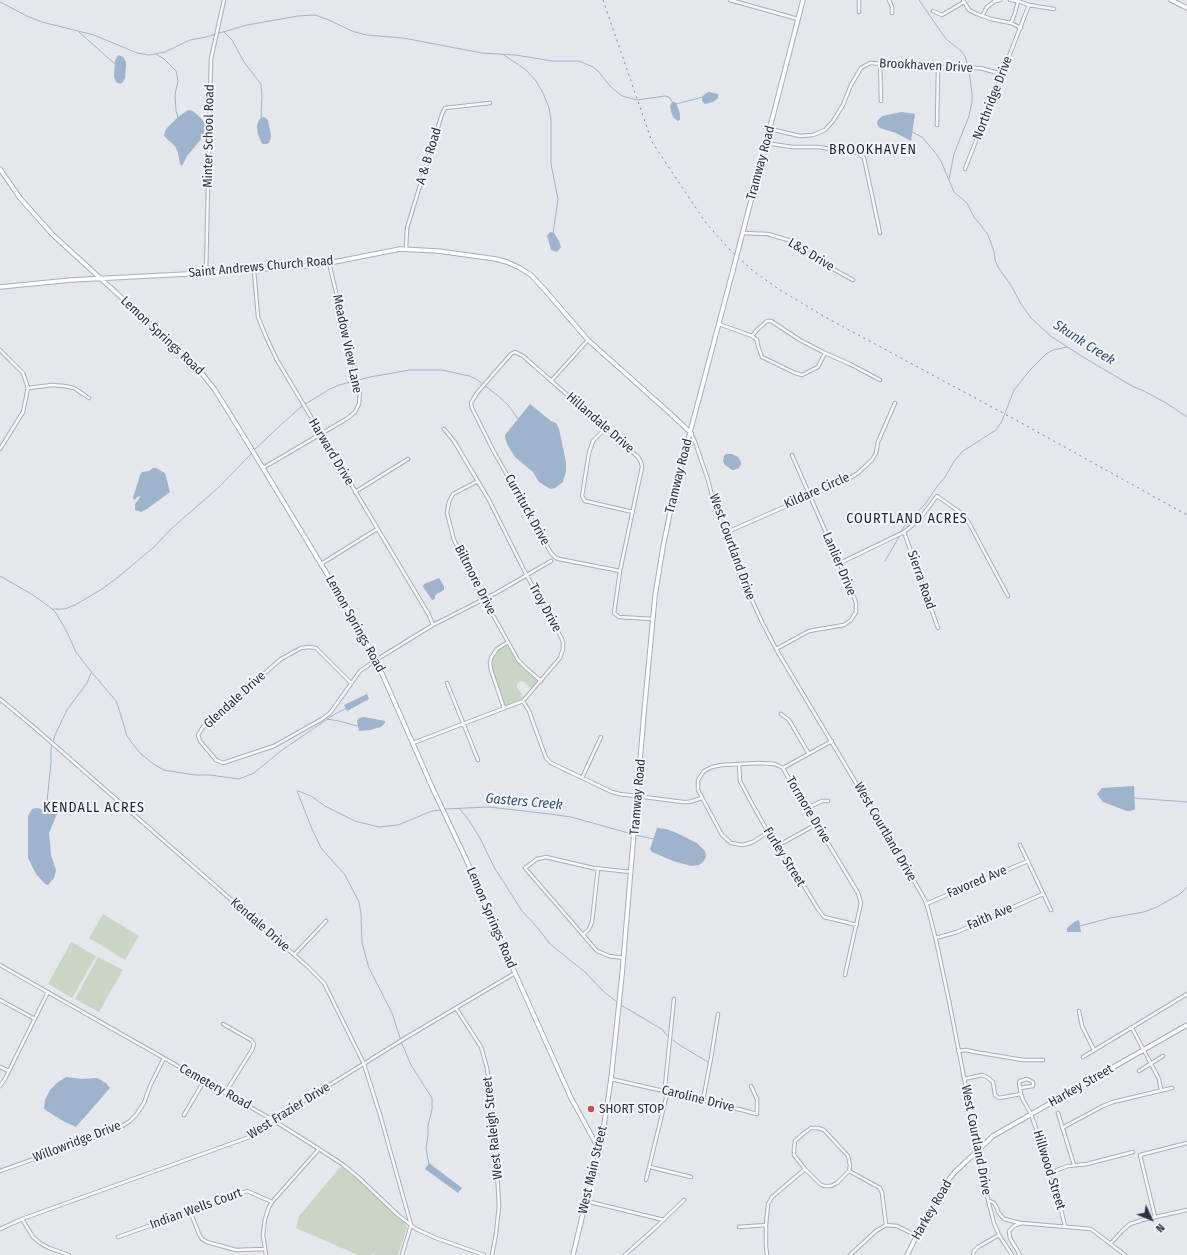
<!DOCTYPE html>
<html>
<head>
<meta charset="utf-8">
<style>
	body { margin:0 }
	#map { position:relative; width:1187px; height:1255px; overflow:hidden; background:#e4e7ec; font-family:"Fira Sans Condensed",sans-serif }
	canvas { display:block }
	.north { position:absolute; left:1131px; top:1199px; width:40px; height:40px; -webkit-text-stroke:3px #f4f6f9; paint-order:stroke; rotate:134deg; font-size:11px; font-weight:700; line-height:16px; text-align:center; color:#2b3445 }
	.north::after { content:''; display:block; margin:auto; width:14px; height:18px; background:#2b3445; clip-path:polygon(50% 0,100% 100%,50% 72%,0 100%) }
</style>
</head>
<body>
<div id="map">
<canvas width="1187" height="1255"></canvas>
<div class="north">N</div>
</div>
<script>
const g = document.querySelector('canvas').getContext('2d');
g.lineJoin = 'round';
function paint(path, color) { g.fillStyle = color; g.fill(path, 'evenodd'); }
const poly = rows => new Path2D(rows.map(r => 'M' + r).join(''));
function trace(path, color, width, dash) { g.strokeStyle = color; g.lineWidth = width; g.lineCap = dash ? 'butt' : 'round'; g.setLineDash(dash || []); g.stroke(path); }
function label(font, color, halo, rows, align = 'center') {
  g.font = font + ' "Fira Sans Condensed",sans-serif'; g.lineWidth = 4; g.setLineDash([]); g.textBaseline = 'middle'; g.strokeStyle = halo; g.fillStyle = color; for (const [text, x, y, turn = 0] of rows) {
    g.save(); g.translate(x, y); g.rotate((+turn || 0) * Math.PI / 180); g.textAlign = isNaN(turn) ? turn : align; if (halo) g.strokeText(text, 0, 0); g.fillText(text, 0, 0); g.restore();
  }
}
const green = poly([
	[507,645,521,666,539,682,532,689,524,682,521,681,518,683,517,685,517,688,522,694,521,696,525,697,522,700,504,706,492,670,492,663,493,658,498,650],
	[103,914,139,936,125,960,89,938],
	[71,942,96,956,72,998,48,984],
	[98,957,123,970,99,1012,75,999],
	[341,1166,371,1191,405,1223,407,1227,398,1255,375,1255,373,1253,372,1255,358,1255,296,1228,299,1216]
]);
const water = poly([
	[118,55,123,57,126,62,126,66,125,78,123,82,120,84,116,82,114,77,115,61],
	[709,92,718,94,718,98,713,102,705,104,702,101,702,97,705,94],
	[672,102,675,102,677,105,680,114,680,120,678,121,673,117,671,111,670,106],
	[188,110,193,111,202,119,205,125,205,131,202,138,187,156,182,166,180,164,178,153,175,146,165,137,164,135,166,129,178,117],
	[902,112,915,114,911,141,896,133,880,128,877,124,878,120,882,116],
	[264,117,268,120,270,130,271,137,269,143,266,144,263,144,261,142,258,134,257,126,259,120,261,118],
	[550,232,554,233,559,241,561,247,558,251,556,252,551,250,548,239,547,236],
	[530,404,551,421,556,423,559,429,566,462,566,471,563,482,555,488,550,489,539,482,533,472,515,457,507,444,505,437,505,435],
	[726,454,732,454,738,457,740,460,741,464,739,468,734,470,732,470,725,465,723,461,724,456],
	[153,468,156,468,165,473,170,492,147,509,141,512,135,510,135,504,140,497,139,496,134,500,133,498,140,475,142,472,149,471],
	[439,578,444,586,444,590,435,595,435,599,432,600,423,587,424,584],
	[367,694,369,699,347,711,344,705],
	[364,717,380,720,385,721,385,723,381,727,370,730,359,731,357,721,359,718],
	[1134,786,1135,809,1131,811,1127,811,1103,802,1097,794,1102,788],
	[37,808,57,814,49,833,51,855,56,870,54,878,48,885,45,884,36,874,28,858,28,816,32,809],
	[657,828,666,829,677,833,697,843,705,851,706,857,703,862,699,865,691,866,673,861,652,852,650,849],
	[1079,920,1081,932,1067,932,1067,928,1074,922],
	[66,1077,82,1079,97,1078,106,1083,110,1088,76,1127,63,1121,44,1109,45,1100,50,1090,58,1082],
	[429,1163,462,1188,458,1193,425,1169]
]);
const stream = poly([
	[919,0,946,39,960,50,965,56,968,66],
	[0,2,27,16,42,22,94,35,137,53,149,55,165,52,190,40,206,37,247,25,298,16,315,15,329,20,352,31,366,35,403,38,482,53,516,55,552,61,579,61,593,67,598,71,611,87,622,96,637,100,665,96,669,97,673,103],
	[79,32,115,64],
	[224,32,232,40,244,62,261,84,262,97,261,118],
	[156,54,164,59,176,71,178,81,175,95,176,111,178,117],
	[504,55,526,70,536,81,543,93,549,108,551,120,551,164,558,199,553,234],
	[676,104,703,97],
	[912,132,922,137,934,151,941,161,954,192,967,203,974,217,980,224,988,235,994,251,995,260,998,267,1012,287,1021,304,1031,318,1052,337,1083,357,1132,386,1144,391,1166,403,1187,417],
	[949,179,954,154,969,116,972,102,972,94,969,70],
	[254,450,283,423,302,406,330,389,339,385,370,377,410,370,442,370,469,376,476,379,497,395,508,405,518,419],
	[901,532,905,525,925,504,936,488,945,477,955,460,963,451,996,430,1002,421,1014,390,1030,370,1046,354,1053,350,1067,347],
	[885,561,900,535],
	[0,576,33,595,51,608,56,613,67,632,76,652,89,669,116,701,119,709,127,736,132,743,141,754,155,765,164,770,195,775,210,775,239,779,254,773,282,750,335,714,347,708],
	[53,609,65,609,75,605,102,589,117,578,154,547,171,529,218,488,252,453],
	[327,719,339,721,357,726],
	[297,791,312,829,321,848,345,875,359,902,361,914,362,943,369,968,392,1013,402,1044,411,1065,432,1098,432,1110,428,1125,428,1136,426,1148,429,1165],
	[298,791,311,796,325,806,355,821,379,827,398,825,432,811,441,810],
	[1134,798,1187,802],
	[459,808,468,819,480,838,494,867,522,911,537,927,550,944,585,972,603,991,618,1003],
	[444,809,489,807,550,814,571,817,632,834],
	[42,811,47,801,51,763,51,749,55,735,67,710,87,683,91,673],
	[635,835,654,839],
	[1080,926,1110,918,1144,912,1157,907,1180,894,1187,887],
	[621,1005,663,1030,667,1036],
	[673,1040,678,1044,708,1062]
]);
const street = poly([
	[730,0,798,19],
	[859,0,859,12],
	[889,0,892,7,892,13],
	[963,0,969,10,977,14,991,19,1011,23,1015,13,1018,1,1029,5],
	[1010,0,1018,1],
	[933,11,942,15,964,2],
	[982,16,987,7,995,1,1000,0],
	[1011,23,1021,28],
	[880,63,881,101],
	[937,125,938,68],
	[770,129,800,136,813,135,825,130,833,121,843,105,851,85,861,68,870,63,938,68,980,68,1002,74],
	[766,143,792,147,818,147,858,153,864,158,880,233],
	[965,169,1029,5,1054,9],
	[743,233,768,234,788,240,824,264,853,280],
	[406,249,407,228,442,114,445,108,490,103],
	[254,270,258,317,267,339,277,360,429,615,433,625],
	[206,273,211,59,224,0],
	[719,324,752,336,757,340,758,346,762,357,795,373,802,375,818,367,825,353],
	[752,336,757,330,767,321,771,321,800,340,825,353,850,364,880,380],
	[0,350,23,373,28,388,23,412,0,449],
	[551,381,588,340],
	[28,388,52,385,64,386,74,388,89,398],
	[606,428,593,441,589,453,582,496,585,501,633,512],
	[691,433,695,442,708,480,714,503,738,570,762,622,776,649,902,860,925,900,928,909,936,940,949,1001,988,1200,994,1223,999,1235,1012,1255],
	[263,468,348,418,355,412,359,404,360,391,329,263],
	[478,481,453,494,449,502,447,513,454,540,484,599,518,660,527,669,541,681],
	[355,492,408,459],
	[904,532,938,628],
	[725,533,850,478,858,473,872,460,876,453,878,442,895,403],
	[840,563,904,532,919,520,937,496,961,513,969,523,1008,596],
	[321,564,377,529],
	[620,571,559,559,556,558,551,553,493,450,472,408,471,403,477,393,511,354,515,352,523,356,638,457,641,462,642,467,620,571,614,613,619,617,653,619],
	[776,649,809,631,844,625,851,620,856,612,856,603,853,594,792,455],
	[351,683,316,648,309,647,301,648,281,659,203,727,198,735,200,741,216,760,223,763,274,746,322,719,330,713,333,709,360,671,376,660,433,625,496,593,551,561],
	[447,683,478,760],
	[0,699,36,729,307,966,324,983,364,1064,381,1118,411,1225,402,1255],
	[523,701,529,711,546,758,551,763,612,792,620,794,683,802,689,802,702,798],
	[504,708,491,670,490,663,491,658,497,649,508,642],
	[781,714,789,720,809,754],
	[413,743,523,701,560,658,563,649,563,642,561,637,527,576,489,500,454,441,444,429],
	[739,764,740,781,750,800,768,832,779,845,818,909,824,917,857,925],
	[783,768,832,741],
	[582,778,601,737],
	[807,808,822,801,828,801],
	[768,832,753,842,743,845,731,843,722,835,698,790,698,780,704,771,712,767,721,765,759,763,775,764,783,768,785,772,843,868,858,893,861,903,845,975],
	[779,845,817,824],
	[1020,845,1051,910],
	[926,904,1028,861],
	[583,935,589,929,592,922,598,869],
	[936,938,957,932,1043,894],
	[294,955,326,921],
	[624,958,609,956,597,951,525,868,537,859,546,857,593,868,631,872],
	[0,965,273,1120,319,1149,342,1164,358,1177,398,1215,416,1229,436,1238,484,1255],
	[0,1000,35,1019],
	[456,1008,481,1047,487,1068,495,1137,499,1206,496,1234,492,1255],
	[1079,1011,1082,1026,1094,1050],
	[223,1024,251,1040,254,1044,252,1050,225,1093],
	[1132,1028,1159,1079,1161,1090],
	[958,1051,966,1050,975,1052,1023,1060,1043,1060],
	[1083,1057,1187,994],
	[0,1067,9,1071],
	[1139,1071,1163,1056],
	[611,1079,703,1100,757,1114,757,1099,751,1086],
	[964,1079,982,1075,987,1077,993,1082,995,1095,999,1098,1021,1094],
	[0,1086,5,1079,48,992],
	[1020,1088,1033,1086,1033,1082,1027,1079,1020,1081,1019,1083,1021,1094,1023,1100,1031,1114,1054,1180,1065,1226],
	[703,1100,711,1058,718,1014],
	[1058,1113,1074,1165],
	[184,1115,204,1081],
	[811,1128,818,1128,824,1130,848,1156,849,1160,850,1166,849,1171,837,1183,831,1186,824,1186,820,1184,805,1169,794,1155,794,1148,795,1141,804,1133,811,1128],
	[1062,1128,1103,1106,1113,1102,1172,1088],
	[650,1167,691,1177],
	[1057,1170,1068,1166,1087,1164,1133,1152],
	[0,1171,116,1130,130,1121,136,1115,144,1103,150,1086,164,1058],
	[849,1171,880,1188,882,1193,886,1225],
	[646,1180,666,1098,665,1086,674,999],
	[988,1200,994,1203,997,1208,998,1212,1004,1219,1020,1223],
	[586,1201,664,1220],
	[190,1211,199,1234,202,1239,207,1242,236,1250,265,1249],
	[1155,1217,1140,1155,1187,1143],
	[22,1219,33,1237,40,1243,49,1248,69,1255],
	[739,1227,766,1225],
	[0,1229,22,1219,255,1135,262,1131,273,1120,407,1037,515,973],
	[118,1237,247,1191,272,1202],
	[1111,1243,1123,1230,1130,1224,1142,1220,1187,1210],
	[266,1255,263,1235,265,1219,269,1207,272,1202,319,1149],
	[625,1255,654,1229,684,1200],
	[767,1255,766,1246,766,1225,768,1204,772,1197,805,1169],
	[850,1255,876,1231,886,1225,897,1226,917,1236],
	[973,1255,974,1251,978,1247,999,1235],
	[1020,1255,1010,1238,1009,1231,1014,1226,1021,1223,1091,1229,1125,1255]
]);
const secondary = poly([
	[1171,0,1187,8],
	[0,169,20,198,53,235,180,351,200,371,215,390,246,440,321,564,359,627,376,660,432,787,466,859,515,973,571,1098,600,1151],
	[740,243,803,0],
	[0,287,71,280,206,273,304,266,329,263,400,249,438,251,496,259,507,262,520,268,531,275,544,289,588,340,672,415,691,433],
	[573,1255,586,1201,600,1151,611,1079,622,975,644,713,655,596,663,547,674,493,733,270],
	[907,1255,935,1200,943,1187,954,1173,993,1136,1187,1025]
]);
const rail = poly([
	[603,0,652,142,706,223,730,250,752,270,780,290,825,317,1016,420,1187,515]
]);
const secondaryBridge = poly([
	[733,270,740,243]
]);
const markers = [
	[591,1109,4,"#d1495b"]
];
const streetNames = [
	["Brookhaven Drive",926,66,3],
	["Northridge Drive",993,98,-69],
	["Minter School Road",209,136,-89],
	["A & B Road",429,156,-73],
	["Tramway Road",761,163,-75],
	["L&S Drive",811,255,31],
	["Saint Andrews Church Road",261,267,-5],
	["Lemon Springs Road",162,336,43],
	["Meadow View Lane",347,344,78],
	["Hillandale Drive",600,423,41],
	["Harward Drive",331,452,59],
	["Tramway Road",679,476,-76],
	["Kildare Circle",817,491,-24],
	["Currituck Drive",527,510,61],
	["West Courtland Drive",732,547,70],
	["Lanlier Drive",839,564,67],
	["Biltmore Drive",475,580,63],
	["Sierra Road",921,580,71],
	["Troy Drive",545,608,61],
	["Lemon Springs Road",355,624,61],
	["Glendale Drive",235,700,-42],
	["Tramway Road",638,797,-85],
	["Tormore Drive",808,810,59],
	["West Courtland Drive",885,832,60],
	["Furley Street",784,857,58],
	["Favored Ave",977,882,-23],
	["Faith Ave",990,917,-23],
	["Lemon Springs Road",491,918,67],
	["Kendale Drive",260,925,41],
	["Harkey Street",1081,1086,-30],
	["Cemetery Road",215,1087,29],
	["Caroline Drive",698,1099,14],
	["West Frazier Drive",289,1111,-32],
	["West Raleigh Street",493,1128,-96],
	["West Courtland Drive",976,1140,79],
	["Willowridge Drive",77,1142,-21],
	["West Main Street",593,1170,-77],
	["Hillwood Street",1049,1170,73],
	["Indian Wells Court",196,1209,-20],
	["Harkey Road",932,1210,-60]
];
const poiNames = [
	["SHORT STOP",599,1109]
];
const neighbourhoodNames = [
	["BROOKHAVEN",873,150],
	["COURTLAND ACRES",907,519],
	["KENDALL ACRES",94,808]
];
const waterNames = [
	["Skunk Creek",1084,343,33],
	["Gasters Creek",524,802,5]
];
paint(green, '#c9d6c5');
paint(water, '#9fb4cc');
trace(stream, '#9fb4cc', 1);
trace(street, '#a9aeb7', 4.5);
trace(secondary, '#a9aeb7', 5.5);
trace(street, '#f7f8fa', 2.5);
trace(secondary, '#fff', 3.5);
trace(rail, '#7d8696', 1, [2, 4]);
trace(secondaryBridge, '#a9aeb7', 5.5, []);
trace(secondaryBridge, '#fff', 3.5);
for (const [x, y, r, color] of markers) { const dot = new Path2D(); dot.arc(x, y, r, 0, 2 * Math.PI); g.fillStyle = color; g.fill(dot); trace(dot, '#f4f6f9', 1.5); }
label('13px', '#2b3445', '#f4f6f9', streetNames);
label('13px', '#2b3445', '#f4f6f9', poiNames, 'left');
g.letterSpacing = '1px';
label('14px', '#1d2536', '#f4f6f9', neighbourhoodNames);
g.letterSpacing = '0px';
label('italic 14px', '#34527a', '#f4f6f9', waterNames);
</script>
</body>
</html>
